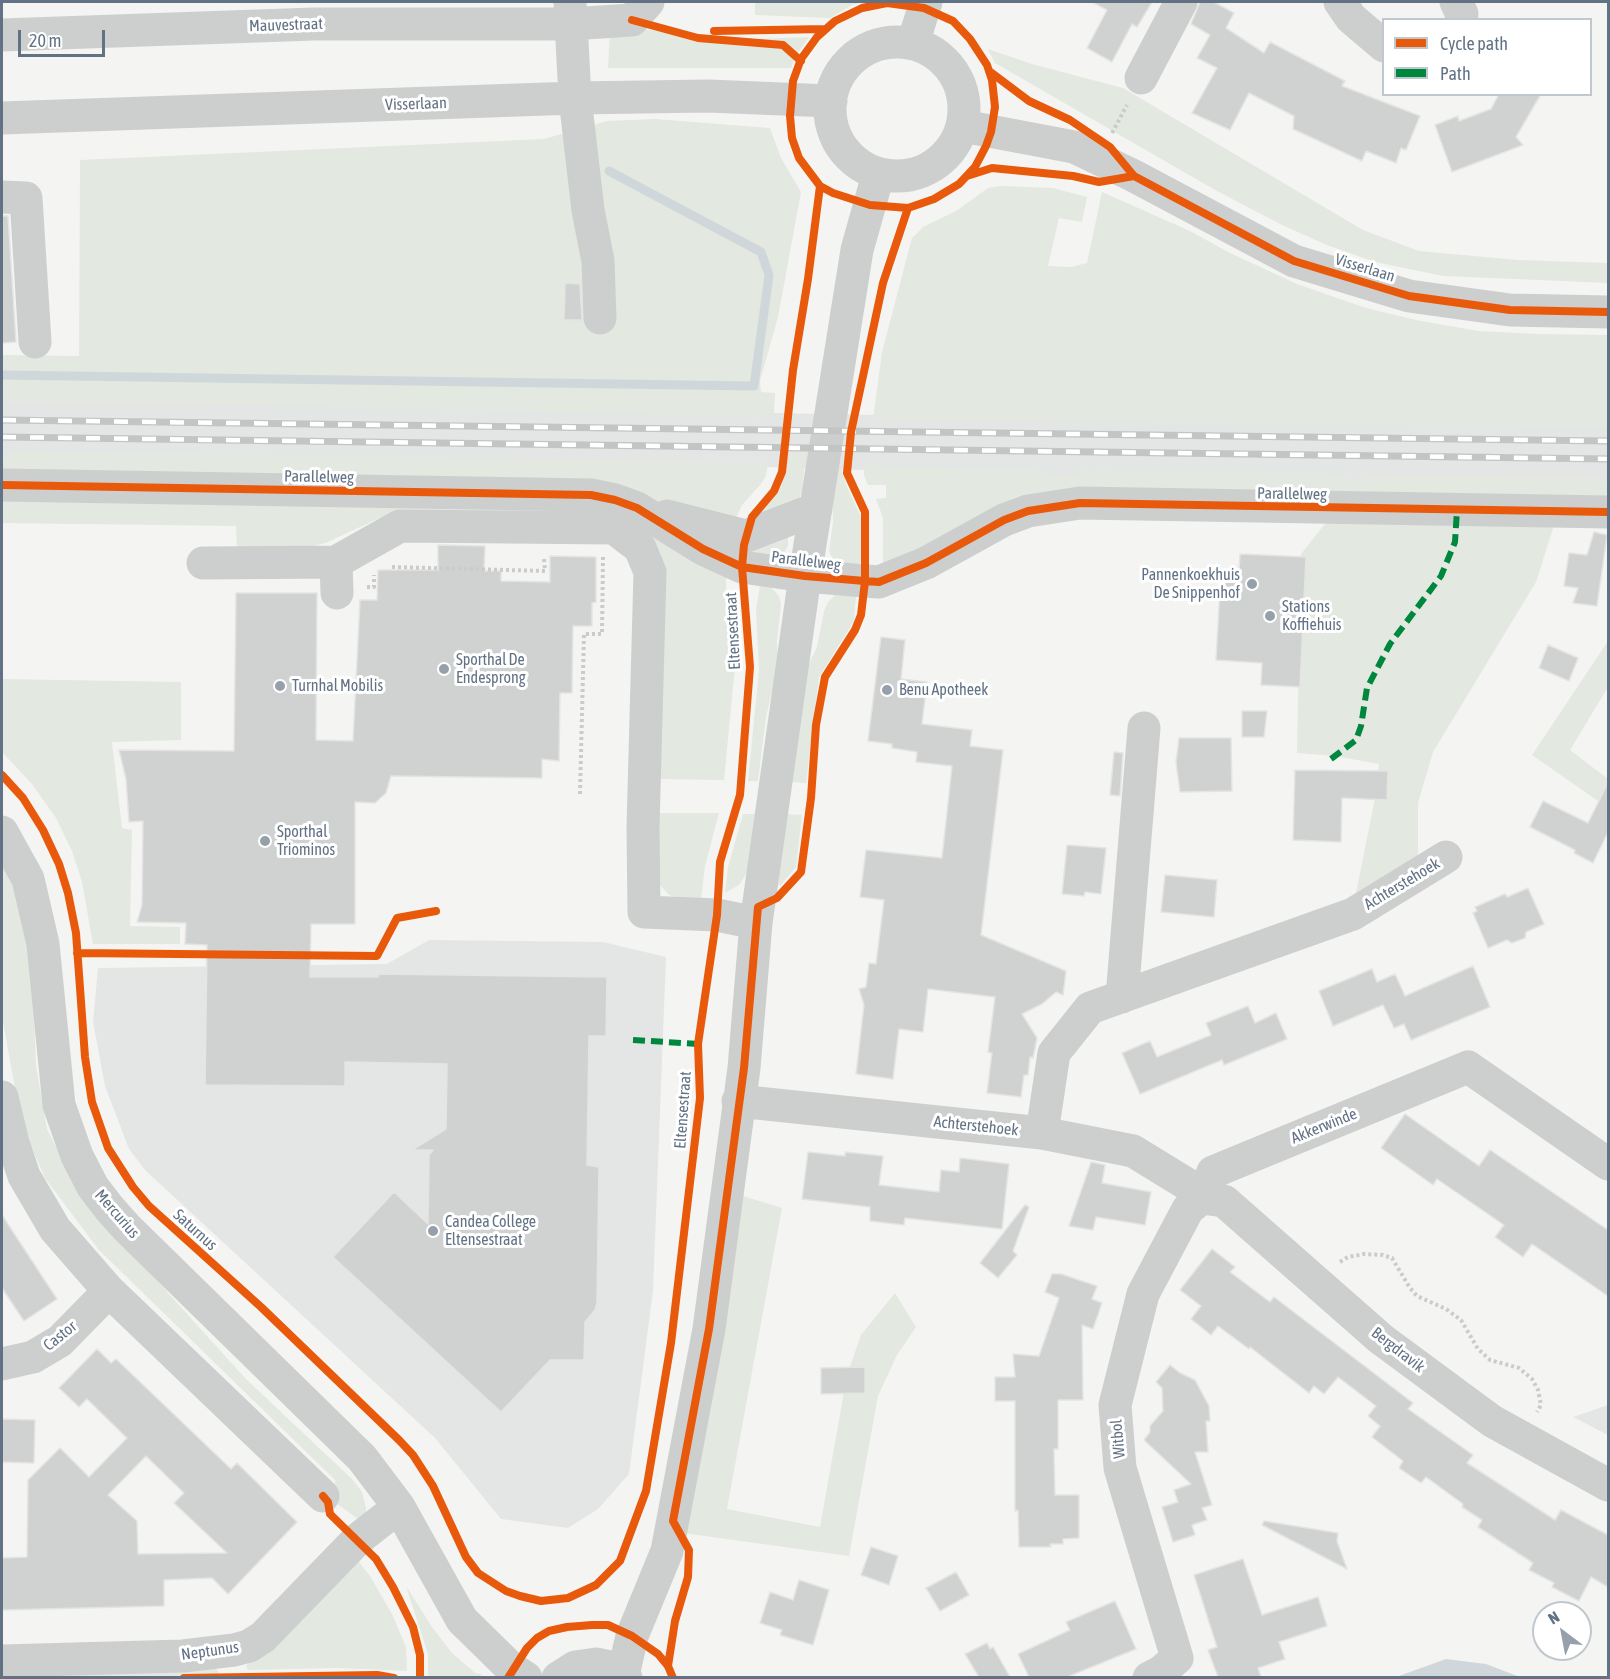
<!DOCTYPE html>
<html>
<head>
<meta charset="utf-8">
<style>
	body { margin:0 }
	#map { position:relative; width:1610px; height:1679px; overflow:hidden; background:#f4f5f2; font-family:"Asap Condensed",sans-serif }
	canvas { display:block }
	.frame { position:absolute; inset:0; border:3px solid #627285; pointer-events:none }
	.legend { position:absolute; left:1382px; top:18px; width:210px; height:78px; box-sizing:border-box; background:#fff; border:2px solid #c0c7ce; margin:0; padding:8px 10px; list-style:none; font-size:18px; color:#627285 }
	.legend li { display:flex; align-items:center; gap:12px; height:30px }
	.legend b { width:30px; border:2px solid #c0c7ce }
	.north { position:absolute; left:1532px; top:1601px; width:60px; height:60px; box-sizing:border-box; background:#fff; border:2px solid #c0c7ce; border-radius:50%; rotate:328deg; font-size:16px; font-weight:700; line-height:24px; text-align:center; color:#627285 }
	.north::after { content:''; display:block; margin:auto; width:21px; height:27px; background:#95a0ab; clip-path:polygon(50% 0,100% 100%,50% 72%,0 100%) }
	.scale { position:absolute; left:18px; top:30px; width:87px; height:27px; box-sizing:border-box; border:3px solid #627285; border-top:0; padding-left:8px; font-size:18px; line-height:21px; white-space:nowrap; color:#627285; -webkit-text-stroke:4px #fff; paint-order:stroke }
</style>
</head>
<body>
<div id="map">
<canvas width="1610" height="1679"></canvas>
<div class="frame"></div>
<ul class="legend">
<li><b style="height:8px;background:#e8590c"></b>Cycle path</li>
<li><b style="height:8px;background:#00873e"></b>Path</li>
</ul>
<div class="north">N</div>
<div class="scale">20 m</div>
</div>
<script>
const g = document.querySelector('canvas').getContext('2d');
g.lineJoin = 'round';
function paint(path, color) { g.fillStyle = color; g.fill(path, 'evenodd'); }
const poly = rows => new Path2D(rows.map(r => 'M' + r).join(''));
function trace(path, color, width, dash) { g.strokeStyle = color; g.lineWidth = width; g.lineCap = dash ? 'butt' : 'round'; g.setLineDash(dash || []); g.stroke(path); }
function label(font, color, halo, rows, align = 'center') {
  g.font = font + ' "Asap Condensed",sans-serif'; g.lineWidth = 6; g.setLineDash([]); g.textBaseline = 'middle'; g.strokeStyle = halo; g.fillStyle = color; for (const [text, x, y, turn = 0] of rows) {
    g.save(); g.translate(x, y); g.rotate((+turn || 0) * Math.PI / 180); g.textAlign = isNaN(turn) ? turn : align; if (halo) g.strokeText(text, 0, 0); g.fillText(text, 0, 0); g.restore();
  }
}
const built = poly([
	[2,383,775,393,774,413,875,415,1608,413,1608,493,767,467,2,468],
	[429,940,603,942,666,957,653,1291,629,1474,598,1509,568,1528,501,1519,435,1438,146,1171,129,1149,105,1086,93,1022,98,968,387,964],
	[1608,1405,1608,1435,1573,1417]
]);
const green = poly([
	[755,2,863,2,852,5,830,18,755,15],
	[642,29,754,39,809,37,795,57,791,68,608,68,610,31],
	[988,49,1032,64,1123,88,1363,230,1419,251,1518,260,1608,263,1608,283,1443,276,1375,262,1327,245,1284,226,1215,190,995,63],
	[655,119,770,128,781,158,801,192,778,317,760,381,761,392,775,393,773,413,759,417,208,403,2,402,2,355,79,356,80,160,544,139,607,121],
	[1000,186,1053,188,1087,197,1082,222,1059,218,1048,266,1071,267,1087,263,1102,192,1190,231,1230,253,1297,284,1366,308,1416,320,1478,331,1539,334,1608,335,1608,427,873,419,882,352,912,238,923,227,956,211,988,188],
	[2,452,137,453,768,463,766,476,761,484,742,505,733,524,672,516,2,477],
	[789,453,806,453,802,490,788,538,788,546,783,554,771,562,750,551,761,513,781,487],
	[864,465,916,468,1037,470,1054,475,1078,476,1078,471,1336,474,1353,480,1364,480,1365,475,1608,478,1608,502,1088,493,883,567,883,518,876,499,886,498,886,485,868,485,864,475],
	[833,468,841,468,846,485,860,515,863,532,861,559,858,570,840,568,834,562,829,551,833,522],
	[2,495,598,503,726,571,726,613,735,666,724,780,659,779,644,538,380,518,325,543,309,547,237,548,236,526,2,523],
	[1328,520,1555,522,1536,582,1433,752,1418,803,1418,857,1356,893,1374,803,1379,764,1335,756,1297,753,1301,554],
	[760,586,770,586,779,596,781,604,777,642,778,666,766,717,758,781,748,781,759,670,756,609],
	[835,595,856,596,854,621,819,677,806,783,787,782,807,668,817,647,824,611,828,602],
	[1608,641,1608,687,1570,750,1608,779,1608,808,1532,755],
	[2,679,181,682,181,740,112,742,122,828,132,830,130,926,180,927,180,944,93,944,82,882,72,851,56,818,32,784,2,752],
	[658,813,719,813,705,866,701,899,678,898,669,895,659,884],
	[743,814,755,814,748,871,739,885,725,893,728,867],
	[784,814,802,815,796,867,780,886,778,884],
	[2,854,17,886,32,965,36,1066,47,1129,71,1176,169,1294,245,1378,353,1480,362,1492,366,1508,366,1514,358,1519,336,1503,335,1480,99,1250,45,1178,31,1146,16,1094,2,1016],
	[743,1196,782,1208,727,1509,820,1527,847,1375,861,1335,895,1293,916,1327,897,1355,878,1396,849,1556,683,1533],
	[355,1557,370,1576,392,1614,406,1647,407,1671,338,1668,248,1670,246,1666],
	[406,1586,432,1627,452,1653,475,1673,482,1674,479,1677,434,1678,428,1675,428,1654],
	[215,1668,223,1677,2,1678,2,1671]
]);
const water = poly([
	[1446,1659,1486,1664,1520,1677,1396,1677]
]);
const stream = poly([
	[2,375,754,386,769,275,761,252,609,171]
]);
const building = poly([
	[1092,2,1152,2,1137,27,1132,24,1112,62,1087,48,1107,10,1092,2],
	[1200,2,1214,2,1234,13,1226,28,1264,53,1270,42,1345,81,1342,86,1420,116,1406,150,1401,148,1396,163,1366,151,1362,161,1293,129,1294,116,1249,93,1230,130,1192,113,1217,68,1197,58,1210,35,1191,24,1200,2],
	[1499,94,1541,94,1516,137,1523,145,1452,172,1435,125,1458,116,1459,121,1491,109,1499,94],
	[2,216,8,216,16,342,2,343,2,216],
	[565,283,580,284,582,320,564,320,565,283],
	[1594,532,1607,535,1597,606,1573,603,1578,588,1564,586,1569,553,1587,555,1594,532],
	[438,545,485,546,484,571,501,571,501,581,550,582,550,556,596,557,596,602,592,603,592,626,573,626,572,693,560,693,559,761,542,759,542,778,391,776,386,793,375,803,355,802,355,924,311,924,310,977,378,977,379,974,607,977,606,1036,589,1036,587,1165,599,1167,597,1303,595,1310,585,1322,584,1360,550,1360,501,1412,333,1257,394,1192,428,1224,429,1155,433,1150,412,1150,446,1129,447,1064,345,1062,345,1086,205,1085,207,945,185,944,186,923,137,922,142,905,143,821,129,822,126,779,119,750,234,751,236,593,317,593,316,740,353,741,360,600,377,600,378,570,438,570,438,545],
	[1240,554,1306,557,1300,687,1261,685,1262,663,1216,660,1221,569,1239,570,1240,554],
	[881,637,905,640,901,679,927,682,922,724,972,730,970,746,1003,750,981,935,1066,971,1063,995,1056,992,1042,1004,1022,1014,1037,1038,1033,1058,1030,1057,1028,1075,1024,1075,1021,1097,987,1093,992,1053,988,1052,995,997,928,989,923,1032,899,1029,893,1079,856,1074,864,1005,859,989,866,987,869,963,876,964,884,900,860,897,866,850,942,858,952,766,916,762,917,752,892,748,892,744,868,741,881,637],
	[1548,645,1578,658,1569,681,1539,668,1548,645],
	[1242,711,1267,711,1264,737,1242,737,1242,711],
	[1179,738,1231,738,1232,791,1180,792,1176,762,1179,738],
	[1114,752,1123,753,1120,796,1110,795,1114,752],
	[1295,770,1388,771,1387,800,1342,798,1341,842,1293,840,1295,770],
	[1608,783,1608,832,1593,863,1574,853,1575,850,1530,827,1543,801,1588,823,1608,783],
	[1067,845,1106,848,1101,894,1085,892,1084,896,1062,894,1067,845],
	[1165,875,1217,880,1214,917,1161,912,1165,875],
	[1528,888,1544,924,1526,932,1525,938,1512,943,1507,940,1488,948,1473,913,1477,911,1475,907,1505,894,1507,897,1528,888],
	[1473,966,1490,1007,1411,1040,1404,1024,1394,1028,1383,1005,1333,1026,1319,991,1372,969,1377,982,1395,974,1405,996,1473,966],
	[1248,1006,1255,1023,1276,1013,1287,1039,1224,1065,1222,1060,1140,1094,1122,1053,1150,1041,1157,1057,1211,1035,1206,1023,1248,1006],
	[1405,1114,1479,1166,1490,1150,1608,1230,1608,1296,1532,1244,1523,1257,1495,1237,1504,1225,1437,1179,1433,1185,1381,1148,1405,1114],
	[808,1152,845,1156,845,1152,883,1156,879,1185,939,1192,941,1170,959,1172,960,1158,1009,1164,1002,1229,905,1218,904,1225,870,1221,870,1207,802,1199,808,1152],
	[1091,1162,1105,1165,1102,1183,1151,1192,1145,1225,1096,1217,1093,1230,1069,1226,1091,1162],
	[1025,1205,1029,1207,1013,1251,1017,1255,998,1278,980,1263,1025,1205],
	[2,1215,57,1299,24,1321,2,1288,2,1215],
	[1212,1249,1235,1267,1230,1272,1270,1302,1274,1297,1413,1403,1408,1409,1473,1455,1467,1463,1555,1520,1561,1510,1608,1535,1608,1587,1591,1577,1579,1601,1552,1587,1554,1583,1529,1570,1533,1563,1478,1527,1482,1520,1462,1507,1463,1504,1426,1477,1421,1483,1399,1468,1403,1461,1372,1437,1380,1426,1368,1416,1376,1406,1338,1377,1324,1394,1314,1386,1309,1393,1250,1347,1249,1349,1218,1326,1211,1335,1191,1319,1201,1306,1180,1290,1212,1249],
	[1052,1274,1061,1274,1097,1286,1092,1299,1102,1303,1093,1329,1082,1325,1083,1400,1058,1400,1058,1449,1054,1449,1055,1495,1079,1495,1079,1538,1063,1539,1063,1544,1050,1544,1051,1547,1019,1547,1018,1510,1015,1511,1015,1401,995,1401,995,1377,1015,1377,1013,1354,1039,1356,1059,1298,1045,1292,1052,1274],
	[97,1349,111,1363,116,1359,231,1469,237,1463,297,1522,228,1594,212,1578,164,1580,164,1606,2,1610,2,1558,27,1557,28,1480,60,1448,89,1477,127,1438,87,1399,79,1407,59,1388,97,1349],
	[146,1456,184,1493,174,1503,227,1553,138,1554,137,1521,108,1495,146,1456],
	[1170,1365,1180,1373,1195,1380,1209,1406,1210,1421,1206,1421,1208,1452,1195,1452,1212,1505,1202,1508,1207,1520,1192,1525,1195,1535,1173,1542,1162,1507,1178,1502,1174,1490,1191,1484,1144,1440,1150,1432,1150,1426,1163,1411,1162,1388,1156,1382,1170,1365],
	[865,1367,865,1393,821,1394,821,1368,865,1367],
	[2,1419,35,1420,34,1463,2,1462,2,1419],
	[1264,1521,1338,1533,1337,1541,1347,1569,1262,1525,1264,1521],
	[871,1547,898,1556,889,1585,861,1575,871,1547],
	[1243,1559,1262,1615,1318,1597,1327,1626,1279,1642,1285,1659,1258,1668,1261,1677,1218,1677,1208,1650,1217,1647,1194,1575,1243,1559],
	[956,1572,969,1595,940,1611,926,1588,956,1572],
	[799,1580,829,1590,813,1645,780,1635,782,1630,760,1623,770,1592,793,1600,799,1580],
	[1115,1601,1136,1649,1067,1677,1029,1677,1018,1654,1070,1630,1066,1622,1115,1601],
	[987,1643,990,1649,993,1647,1010,1677,979,1677,965,1654,987,1643]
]);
const path = poly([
	[1112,133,1127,105],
	[392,567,545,571,544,558],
	[367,587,374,587,374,575],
	[580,794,584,634,602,634,603,557],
	[1340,1262,1348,1257,1364,1254,1383,1255,1392,1258,1410,1288,1417,1296,1446,1309,1461,1320,1478,1349,1490,1360,1519,1368,1532,1379,1538,1390,1541,1405,1537,1412]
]);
const minor = poly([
	[1340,2,1351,18,1384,46],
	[1456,2,1462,14,1461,20],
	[570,3,575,98,588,210,598,261,600,318],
	[2,35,314,24,570,24,632,20,648,2],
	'830 109a67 67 0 1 1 134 0a67 67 0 1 1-134 0Z',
	[913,43,926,2],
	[1141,78,1181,2],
	[2,118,575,98,708,96,831,101],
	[963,126,1074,147,1134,176,1294,261,1409,296,1510,310,1608,312],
	[2,197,26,198,35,342],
	[2,485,591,495,615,500,637,508,703,549,742,567,805,576,865,581,879,582,926,563,1004,520,1028,511,1080,503,1608,512],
	[667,516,746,536,816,509],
	[336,562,337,593],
	[203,563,336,562,400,526,614,528,640,548,650,572,643,827,644,912,717,915,756,923],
	[2,832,28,879,43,944,59,1105,77,1156,93,1187,110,1209,127,1228,362,1458,399,1507,462,1620,512,1669,526,1678],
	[1122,997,1144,728],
	[2,1097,13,1143,24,1176,55,1229,109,1291,323,1496],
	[738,1101,1042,1133,1054,1053,1090,1008,1353,914,1446,857],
	[1042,1133,1133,1151,1195,1189,1202,1198,1213,1172,1468,1067,1608,1164],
	[2,1364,33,1357,60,1341,109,1291],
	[2,1661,183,1656,234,1650,249,1646,263,1637,358,1539,399,1507],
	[623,1675,632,1636,667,1551,709,1329,744,1068,756,923,805,576,857,250,878,175],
	[558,1678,575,1667,596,1664,610,1667,626,1678],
	[1149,1678,1161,1672,1177,1658,1120,1468,1115,1405,1143,1294,1188,1209,1202,1198,1224,1201,1381,1339,1492,1421,1608,1485]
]);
const rail = poly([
	[2,420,1608,441],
	[2,437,1608,459]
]);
const quiet = poly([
	[1331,759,1356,740,1361,726,1367,688,1390,644,1441,576,1455,542,1457,510],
	[633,1040,698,1044]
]);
const cycleway = poly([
	[632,20,698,38,783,45,801,61],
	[714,31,825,29],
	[989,71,1029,101,1070,120,1110,147,1134,176,1294,261,1409,296,1510,310,1608,312],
	[967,176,992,168,1073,176,1099,182,1134,176],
	[820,186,833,193,870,205,908,208],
	[2,485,591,495,615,500,637,508,703,549,742,567,805,576,865,581,879,582,926,563,1004,520,1028,511,1080,503,1608,512],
	[2,775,23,798,43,830,59,864,68,893,76,933,85,1057,92,1102,108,1148,133,1187,149,1206,261,1307,399,1440,413,1455,433,1486,466,1557,478,1573,506,1591,520,1596,541,1601,568,1598,596,1585,620,1561,646,1491,671,1343,700,1098,698,1044,717,915,720,862,740,795,750,667,742,567,744,545,752,517,774,491,782,472,793,370,808,279,820,186,799,158,792,138,790,116,793,81,801,59,817,37,835,21,862,8,887,3,924,8,953,21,970,39,987,65,992,80,995,107,991,132,986,146,975,167,959,184,934,199,908,208,883,283,851,432,847,473,865,512,865,581,861,615,855,630,825,677,816,725,811,798,801,872,777,898,758,907,744,1068,709,1329,673,1521,689,1550,688,1577,675,1621,668,1666],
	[77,953,377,956,397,918,436,911],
	[323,1496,328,1502,330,1514,376,1559,393,1587,413,1627,420,1655,420,1678],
	[184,1678,377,1675,394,1678],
	[508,1678,527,1648,537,1638,549,1631,567,1627,592,1625,608,1625,632,1636,658,1654,668,1666,673,1678]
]);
const markers = [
	[1252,584,6,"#95a0ab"],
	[1270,616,6,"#95a0ab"],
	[444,669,6,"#95a0ab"],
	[280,686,6,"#95a0ab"],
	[887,690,6,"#95a0ab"],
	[265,841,6,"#95a0ab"],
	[433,1231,6,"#95a0ab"]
];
const streetNames = [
	["Mauvestraat",286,25,-2],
	["Visserlaan",416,104,-2],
	["Visserlaan",1365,268,17],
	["Parallelweg",319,477,1],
	["Parallelweg",1292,494,1],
	["Parallelweg",806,561,7],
	["Eltensestraat",733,631,-93],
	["Achterstehoek",1402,884,-31],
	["Eltensestraat",683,1110,-86],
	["Achterstehoek",976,1126,6],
	["Akkerwinde",1324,1126,-22],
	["Mercurius",117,1214,49],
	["Saturnus",195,1230,42],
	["Castor",60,1336,-39],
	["Bergdravik",1398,1350,38],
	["Witbol",1118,1439,-95],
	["Neptunus",210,1651,-8]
];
const poiNames = [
	["Pannenkoekhuis",1240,575,"right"],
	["De Snippenhof",1240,593,"right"],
	["Stations",1282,607],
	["Koffiehuis",1282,625],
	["Sporthal De",456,660],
	["Endesprong",456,678],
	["Turnhal Mobilis",292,686],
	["Benu Apotheek",899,690],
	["Sporthal",277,832],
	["Triominos",277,850],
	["Candea College",445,1222],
	["Eltensestraat",445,1240]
];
paint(built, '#e4e6e5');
paint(green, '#e3e8e0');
paint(water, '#d0d7da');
trace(stream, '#d0d7da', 9);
paint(building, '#d0d2d2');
trace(building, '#e4e4e2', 1.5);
trace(path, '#cbcbcc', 4, [3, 3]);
trace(minor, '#cdcfcf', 33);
trace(rail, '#c3c5c5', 7);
trace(rail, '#fff', 4.5, [14]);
trace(quiet, '#00873e', 6, [12, 6]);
trace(cycleway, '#e8590c', 8);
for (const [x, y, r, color] of markers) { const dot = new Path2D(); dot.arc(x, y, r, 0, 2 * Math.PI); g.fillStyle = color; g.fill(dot); trace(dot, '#fff', 2); }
label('16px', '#627285', '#fff', streetNames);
label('16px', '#627285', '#fff', poiNames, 'left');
</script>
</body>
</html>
